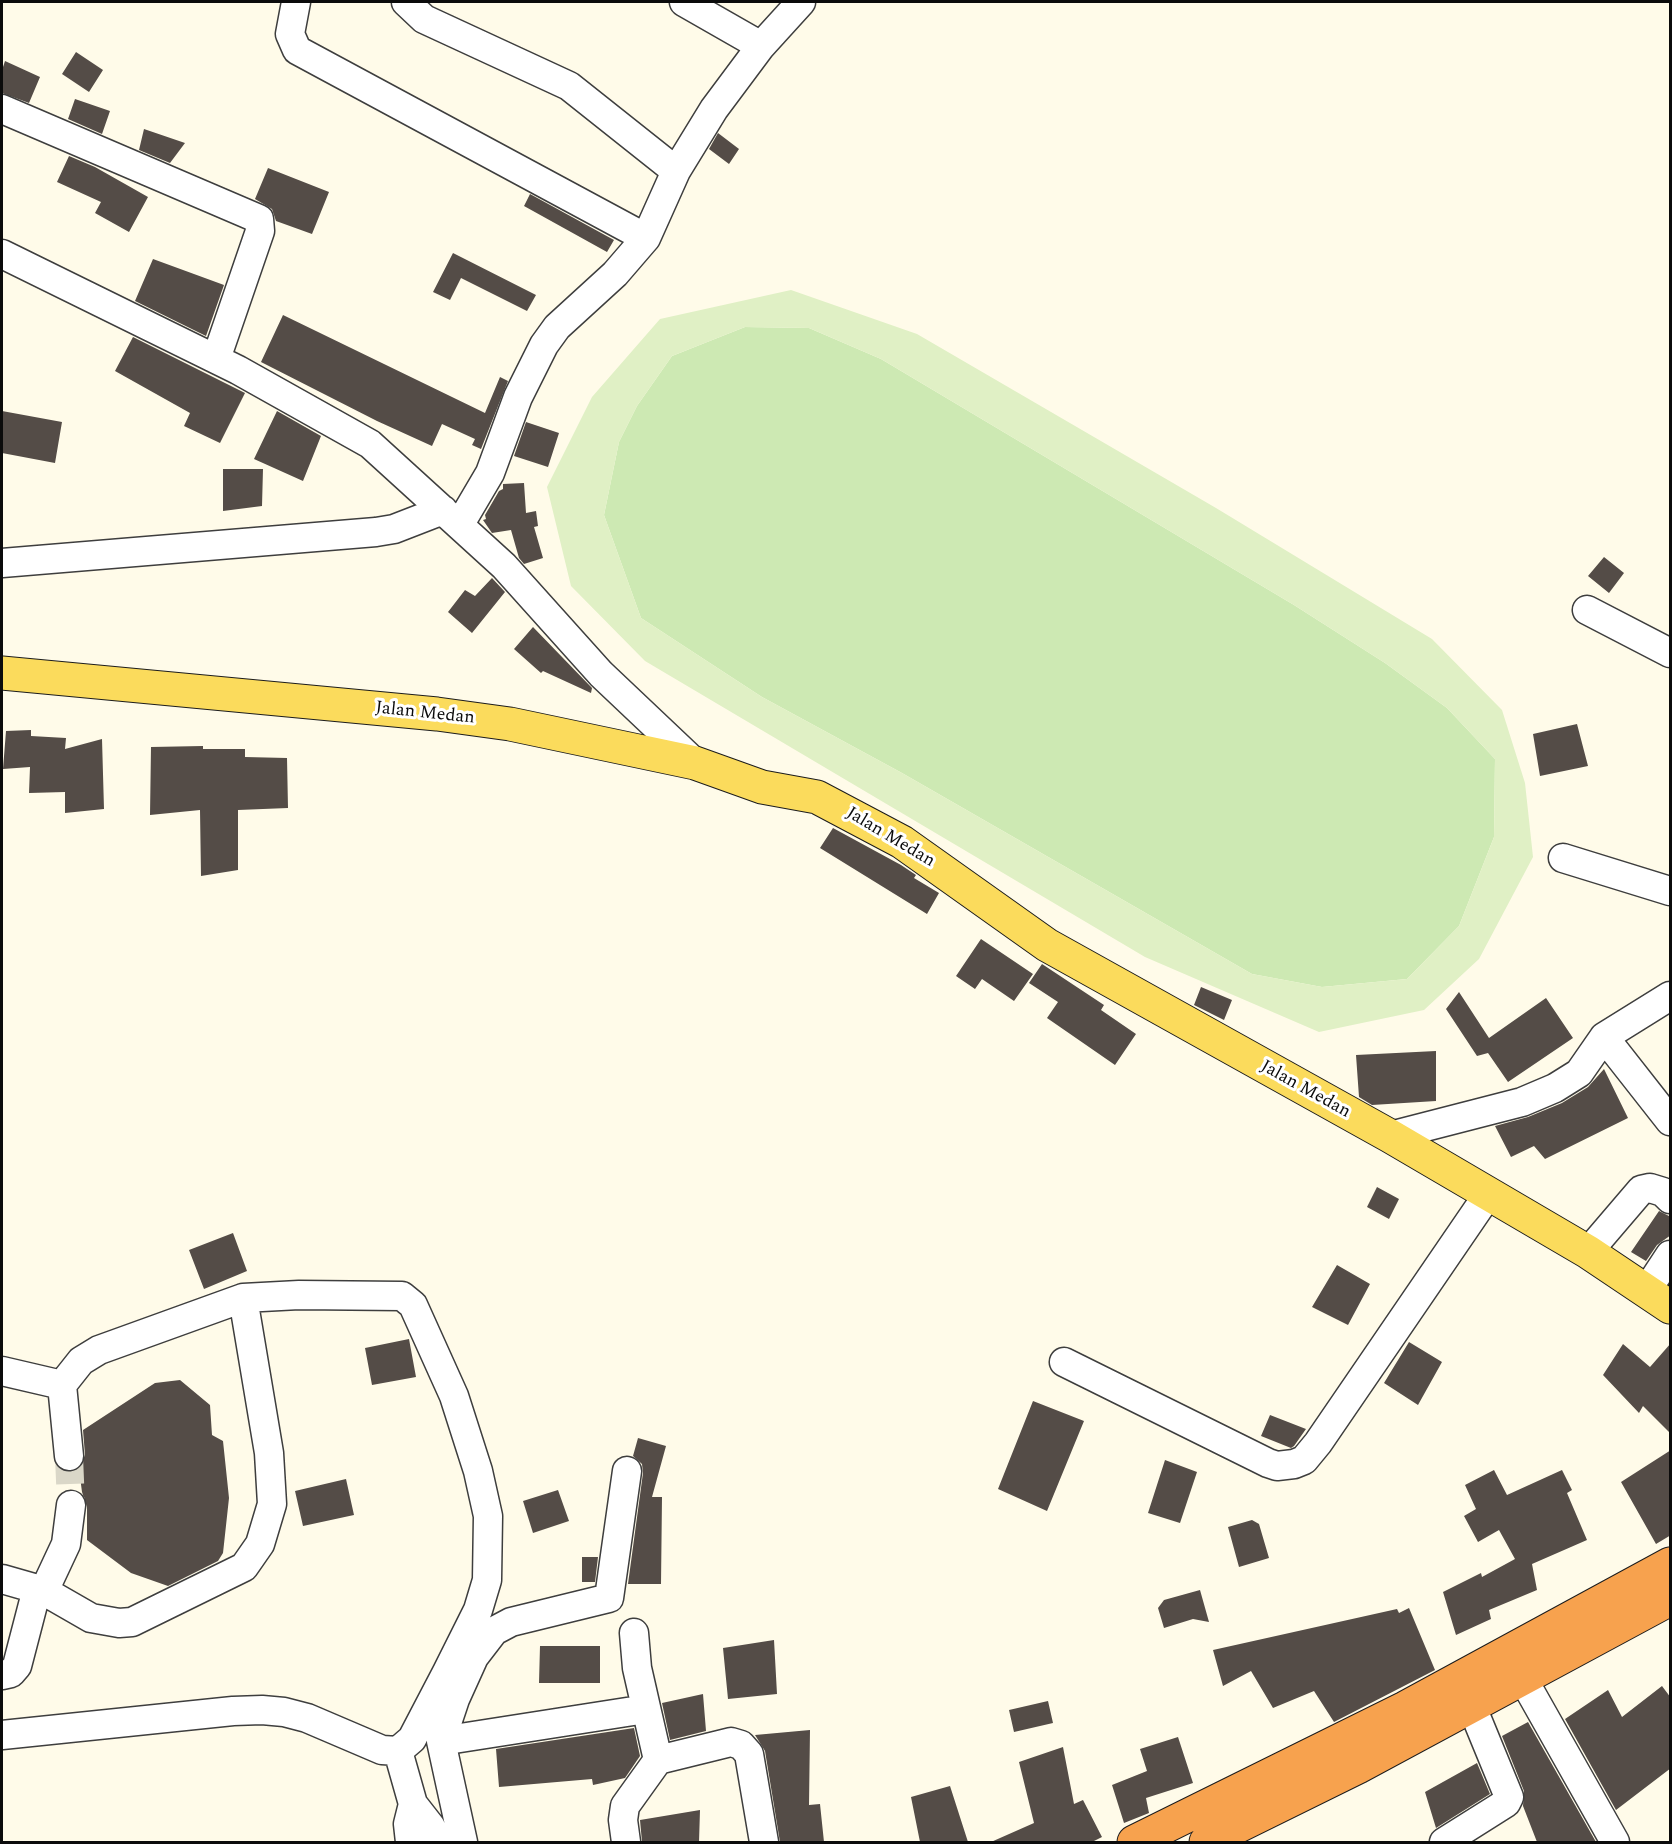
<!DOCTYPE html>
<html>
<head>
<meta charset="utf-8">
<style>
	body { margin:0 }
	#map { position:relative; width:1672px; height:1844px; overflow:hidden; background:#fffbe9; font-family:Spectral,serif }
	canvas { display:block }
	.frame { position:absolute; inset:0; border:3px solid #0b0b0b; pointer-events:none }
</style>
</head>
<body>
<div id="map">
<canvas width="1672" height="1844"></canvas>
<div class="frame"></div>
</div>
<script>
const g = document.querySelector('canvas').getContext('2d');
g.lineJoin = 'round';
function paint(path, color) { g.fillStyle = color; g.fill(path, 'evenodd'); }
const poly = rows => new Path2D(rows.map(r => 'M' + r).join(''));
function trace(path, color, width, dash) { g.strokeStyle = color; g.lineWidth = width; g.lineCap = dash ? 'butt' : 'round'; g.setLineDash(dash || []); g.stroke(path); }
function label(font, color, halo, rows, align = 'center') {
  g.font = font + ' Spectral,serif'; g.lineWidth = 6; g.setLineDash([]); g.textBaseline = 'middle'; g.strokeStyle = halo; g.fillStyle = color; for (const [text, x, y, turn = 0] of rows) {
    g.save(); g.translate(x, y); g.rotate((+turn || 0) * Math.PI / 180); g.textAlign = isNaN(turn) ? turn : align; if (halo) g.strokeText(text, 0, 0); g.fillText(text, 0, 0); g.restore();
  }
}
const green = poly([
	[745,327,809,328,881,359,1294,605,1385,663,1447,708,1495,759,1494,837,1459,926,1407,979,1322,987,1252,974,902,773,762,697,641,618,604,515,619,442,637,406,672,356]
]);
const pitch = poly([
	[791,290,917,334,1216,508,1432,639,1502,710,1525,783,1533,857,1479,959,1424,1010,1319,1032,1145,957,645,661,571,586,547,487,592,397,660,319],
	[745,327,809,328,881,359,1294,605,1385,663,1447,708,1495,759,1494,837,1459,926,1407,979,1322,987,1252,974,902,773,762,697,641,618,604,515,619,442,637,406,672,356]
]);
const building = poly([
	[76,52,103,70,89,92,62,74],
	[5,61,40,77,29,103,2,93,2,70],
	[75,99,110,111,102,134,68,119],
	[144,129,185,143,170,163,139,150],
	[718,133,739,149,729,164,709,149],
	[69,156,95,167,148,197,129,232,95,213,101,202,57,182],
	[268,168,329,192,312,234,276,221,272,209,255,199],
	[530,194,614,240,607,252,524,206],
	[453,253,536,295,527,311,461,278,450,300,433,292],
	[153,259,224,285,206,336,135,301],
	[283,315,485,413,500,377,508,381,481,449,472,445,475,439,442,424,432,446,377,421,261,362],
	[133,337,245,393,220,443,184,426,190,413,115,371],
	[2,411,62,422,55,463,2,453],
	[277,411,321,436,303,481,254,459],
	[526,422,559,433,548,467,514,456],
	[223,469,263,469,262,506,223,511],
	[524,483,526,513,536,511,538,526,534,527,543,558,524,564,519,558,511,530,492,533,483,520,486,519,485,515,499,491,503,489,503,484],
	[1604,557,1624,573,1609,593,1588,576],
	[492,578,505,592,472,633,448,612,465,590,475,596],
	[533,627,592,688,591,693,543,671,541,673,514,649],
	[1577,724,1588,766,1540,776,1533,734],
	[31,730,31,736,66,738,65,749,102,739,104,809,65,813,65,792,29,793,30,767,3,769,6,731],
	[203,746,203,749,245,749,245,757,287,758,288,808,238,810,238,870,201,876,200,810,150,815,151,747],
	[833,828,901,865,916,875,914,878,939,893,927,914,820,848],
	[981,939,1033,974,1014,1001,982,979,975,989,956,976],
	[1042,964,1104,1005,1101,1010,1136,1034,1115,1065,1047,1018,1058,1002,1029,983],
	[1201,987,1232,1000,1224,1020,1194,1005],
	[1459,992,1489,1038,1546,998,1573,1038,1508,1082,1488,1053,1477,1056,1446,1009],
	[1436,1051,1436,1101,1372,1105,1359,1097,1356,1055],
	[1604,1069,1628,1118,1545,1159,1534,1146,1511,1157,1495,1126,1528,1117,1562,1103,1588,1087],
	[1377,1187,1399,1199,1389,1219,1367,1207],
	[1659,1211,1671,1217,1671,1235,1657,1245,1646,1261,1631,1252],
	[233,1233,247,1271,204,1289,189,1250],
	[1337,1265,1370,1284,1348,1325,1312,1307],
	[409,1339,416,1377,372,1385,365,1348],
	[1409,1342,1442,1362,1418,1405,1384,1383],
	[1671,1343,1671,1434,1643,1406,1639,1413,1603,1375,1623,1344,1650,1367],
	[180,1380,210,1405,212,1435,223,1441,229,1498,223,1553,218,1561,168,1586,131,1573,87,1540,87,1507,82,1492,79,1469,85,1455,83,1430,155,1383],
	[1033,1401,1084,1421,1047,1511,998,1489],
	[1270,1415,1306,1429,1294,1446,1291,1448,1261,1436],
	[638,1438,666,1446,652,1497,662,1497,661,1584,628,1584,643,1473,642,1464,633,1456],
	[1671,1450,1671,1535,1656,1544,1621,1482],
	[1165,1460,1197,1472,1180,1523,1148,1513],
	[1494,1470,1507,1495,1562,1470,1572,1490,1567,1493,1587,1540,1532,1564,1537,1590,1489,1610,1491,1619,1456,1635,1443,1592,1481,1573,1482,1577,1515,1559,1499,1530,1478,1542,1464,1516,1476,1509,1465,1485],
	[346,1479,354,1515,303,1526,295,1491],
	[558,1490,569,1521,533,1533,523,1501],
	[1252,1520,1259,1524,1269,1558,1239,1567,1228,1527],
	[582,1557,598,1557,595,1582,582,1582],
	[1200,1590,1209,1622,1193,1619,1164,1628,1158,1608,1164,1600],
	[1409,1608,1435,1670,1334,1722,1314,1691,1273,1708,1251,1671,1223,1686,1213,1650,1397,1609,1399,1613],
	[774,1640,777,1694,728,1699,723,1648],
	[540,1646,600,1646,600,1683,539,1683],
	[1662,1686,1671,1698,1671,1768,1616,1810,1565,1719,1608,1690,1622,1717],
	[703,1694,706,1731,670,1740,662,1703],
	[1048,1701,1053,1723,1014,1732,1009,1710],
	[1528,1722,1596,1842,1537,1842,1523,1806,1524,1791,1502,1736],
	[634,1728,640,1756,625,1778,593,1785,592,1779,499,1787,496,1749],
	[810,1730,809,1805,820,1804,824,1842,780,1842,765,1751,755,1735],
	[1178,1737,1193,1783,1146,1798,1149,1813,1124,1823,1112,1785,1147,1771,1140,1749],
	[1063,1747,1074,1804,1083,1800,1102,1837,1092,1842,991,1842,1034,1823,1019,1762],
	[1477,1763,1490,1794,1436,1828,1425,1792],
	[950,1786,968,1842,920,1842,911,1797],
	[700,1810,699,1842,642,1842,640,1820]
]);
const minorTunnel = poly([
	[69,1456,71,1505]
]);
const minor = poly([
	[296,2,290,34,297,50,646,238],
	[406,2,424,19,569,86,676,171],
	[684,2,761,46],
	[2,109,259,219,260,231,216,359],
	[2,254,238,370,370,444,504,566,601,674,695,763],
	[460,524,490,473,518,397,544,345,557,327,615,274,646,238,676,171,714,109,761,46,801,2],
	[2,563,376,532,394,529,443,510],
	[1587,610,1670,653],
	[1563,858,1670,891],
	[1604,1037,1670,1121],
	[1390,1136,1522,1102,1555,1088,1579,1073,1604,1037,1670,996],
	[1588,1252,1641,1190,1650,1188,1663,1192,1670,1199],
	[1647,1290,1670,1255],
	[1064,1362,1268,1463,1277,1466,1294,1464,1304,1460,1318,1443,1487,1196],
	[2,1371,62,1385],
	[71,1505,66,1544,44,1591,91,1618,119,1623,132,1622,244,1567,260,1544,272,1504,269,1453,243,1298],
	[2,1579,44,1591],
	[634,1633,637,1668,658,1760],
	[2,1675,11,1673,17,1666,37,1589],
	[1523,1679,1615,1842],
	[2,1735,233,1711,262,1710,284,1712,307,1718,382,1750,398,1751,412,1739,447,1672,478,1610,487,1580,488,1516,478,1471,454,1396,413,1305,402,1296,299,1295,243,1298,99,1350,81,1361,62,1385,69,1456],
	[441,1741,646,1709],
	[398,1751,413,1804,431,1827,437,1842],
	[410,1842,408,1824,413,1804],
	[463,1842,441,1741,455,1699,474,1657,494,1631,511,1622,609,1598,627,1471],
	[626,1842,623,1820,625,1806,658,1760,731,1742,741,1745,749,1754,764,1842],
	[1444,1842,1506,1803,1509,1797,1472,1707]
]);
const major = poly([
	[2,673,437,714,510,724,695,763,762,787,817,797,902,842,1047,945,1390,1136,1588,1252,1670,1307]
]);
const highway = poly([
	[1134,1842,1405,1708,1670,1564],
	[1206,1842,1358,1767,1670,1599]
]);
const streetNames = [
	["Jalan Medan",425,714,6],
	["Jalan Medan",890,838,31],
	["Jalan Medan",1305,1090,29]
];
paint(green, '#cde9b3');
paint(pitch, '#e0f0c5');
paint(building, '#544c47');
trace(minorTunnel, '#dad7c8', 28, [28, 14]);
trace(minor, '#3e3e3e', 31);
trace(major, '#1c1c1c', 35);
trace(highway, '#1c1c1c', 35);
trace(minor, '#fff', 28);
trace(major, '#fbdb5c', 33);
trace(highway, '#f7a24e', 33);
label('18px', '#0b0b0b', '#fff', streetNames);
</script>
</body>
</html>
